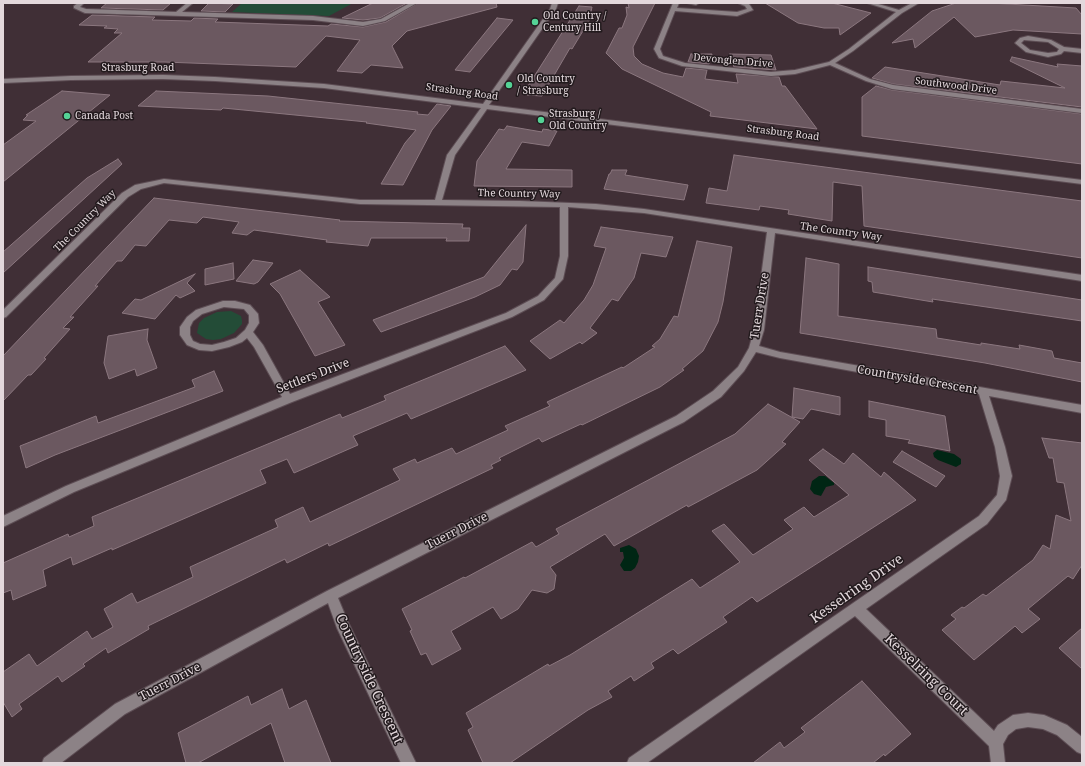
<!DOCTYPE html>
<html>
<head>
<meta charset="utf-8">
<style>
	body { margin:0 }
	#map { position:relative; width:1085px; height:766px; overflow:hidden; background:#402f36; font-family:"Noto Serif",serif }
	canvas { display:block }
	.frame { position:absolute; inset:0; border:4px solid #e3d8dc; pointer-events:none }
</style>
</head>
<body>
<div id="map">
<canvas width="1085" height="766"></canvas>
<div class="frame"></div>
</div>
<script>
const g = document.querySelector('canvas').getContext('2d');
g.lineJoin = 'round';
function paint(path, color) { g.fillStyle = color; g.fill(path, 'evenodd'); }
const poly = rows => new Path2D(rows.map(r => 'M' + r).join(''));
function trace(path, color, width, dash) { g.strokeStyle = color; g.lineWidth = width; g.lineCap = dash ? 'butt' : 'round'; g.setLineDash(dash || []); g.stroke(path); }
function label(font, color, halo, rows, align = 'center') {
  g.font = font + ' "Noto Serif",serif'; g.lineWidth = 3; g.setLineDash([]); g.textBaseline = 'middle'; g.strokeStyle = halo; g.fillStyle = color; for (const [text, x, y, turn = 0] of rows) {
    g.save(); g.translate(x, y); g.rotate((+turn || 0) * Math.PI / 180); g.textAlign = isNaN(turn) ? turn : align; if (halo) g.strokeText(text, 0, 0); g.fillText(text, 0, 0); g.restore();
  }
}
const green = poly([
	[242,3,353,3,329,16,232,12],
	[231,311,241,316,242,320,242,324,234,333,221,339,213,340,206,339,197,333,199,323,204,318,217,312]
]);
const water = poly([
	[937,450,954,454,961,459,961,464,956,467,938,460,934,457,933,453],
	[819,476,825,476,834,483,834,485,826,487,821,496,814,494,810,489,812,481],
	[629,545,636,549,639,556,638,562,635,568,631,571,624,571,620,565,624,558,623,552,620,552,620,548]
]);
const building = poly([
	[107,3,171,3,163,10,101,8,107,3],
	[209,3,233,4,225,12,201,11,209,3],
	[373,3,407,3,380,18,363,20,342,18,373,3],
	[418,3,496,3,497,7,407,31,392,46,403,68,371,65,362,73,337,71,360,40,326,36,296,67,164,62,88,62,122,33,114,33,118,29,104,28,107,26,79,25,92,15,155,17,152,20,191,21,194,18,218,19,215,22,328,26,331,24,363,27,386,22,418,3],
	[628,3,655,3,633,47,634,56,642,64,663,73,683,77,686,68,707,70,705,79,738,83,736,74,779,77,782,86,785,86,817,129,710,116,711,112,622,69,606,53,619,28,622,28,627,15,626,7,629,8,628,3],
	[765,3,832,3,871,13,840,35,839,28,824,28,798,23,765,3],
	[956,3,990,3,1076,8,1082,15,1082,34,1013,30,975,37,954,17,915,48,913,39,892,43,932,11,956,3],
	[579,6,592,7,589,21,572,49,570,48,542,96,527,95,532,86,528,86,579,6],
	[497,18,513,20,470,72,455,70,497,18],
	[691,54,712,54,709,64,688,62,691,54],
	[730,54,771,55,776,70,734,67,730,54],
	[1012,57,1058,67,1057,64,1082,66,1082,107,893,84,872,78,885,67,1000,85,1001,81,1065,88,1010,61,1012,57],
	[876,86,892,90,1082,114,1082,164,862,136,862,97,876,86],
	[62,91,110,95,3,182,3,145,36,121,23,120,28,115,26,115,62,91],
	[156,91,268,96,418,112,417,114,428,115,437,104,451,106,432,130,403,185,381,184,405,143,416,130,366,123,367,122,223,108,221,110,138,106,156,91],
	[507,126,542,132,543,129,557,131,549,146,522,142,506,169,572,170,572,187,474,186,477,161,499,129,504,130,507,126],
	[734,155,1082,201,1082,258,864,226,862,186,833,182,832,221,788,214,789,210,760,206,759,210,706,203,709,188,727,191,734,155],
	[118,159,122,164,3,273,3,252,87,178,118,159],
	[612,170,627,170,625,175,688,185,684,200,604,189,609,174,610,174,612,170],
	[154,198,340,220,339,221,463,224,462,228,470,228,469,241,446,241,447,238,371,238,368,246,326,242,327,240,254,230,247,235,232,233,239,222,203,217,197,223,169,220,146,246,135,245,122,261,117,261,95,286,98,286,70,317,74,317,63,328,70,329,44,358,46,359,31,375,28,375,3,401,3,356,154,198],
	[526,225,523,262,517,270,512,269,500,285,475,297,381,332,373,320,484,277,526,225],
	[601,227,673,237,666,257,641,253,634,278,618,301,612,299,590,328,597,333,582,344,580,342,550,359,530,341,560,320,564,323,584,300,593,285,606,248,594,246,601,227],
	[697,241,732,247,723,302,718,322,703,351,682,369,684,370,660,387,582,425,581,424,542,442,539,438,499,458,501,460,491,465,493,468,329,546,328,543,287,563,285,559,148,626,149,629,108,653,106,648,83,664,85,666,62,682,58,676,19,704,22,709,12,717,3,702,3,672,29,654,37,666,87,631,92,639,113,627,104,609,132,593,137,603,193,577,190,567,278,527,275,520,303,507,310,522,400,480,393,469,415,459,417,463,452,448,456,454,508,430,505,426,550,406,547,402,622,367,623,368,655,347,652,346,660,339,674,316,678,317,697,241],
	[806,258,839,264,838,316,936,329,937,338,981,345,981,343,1020,349,1019,345,1052,351,1054,358,1082,363,1082,382,985,363,800,333,806,258],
	[253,260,273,263,258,282,254,284,236,281,253,260],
	[233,263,234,279,205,285,205,269,233,263],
	[868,267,1082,300,1082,321,932,299,933,302,873,292,872,282,868,281,868,267],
	[300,270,330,297,318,302,345,345,315,356,280,294,270,284,300,270],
	[195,274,187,283,195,291,180,298,176,295,155,319,122,313,135,299,141,300,195,274],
	[148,329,147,340,157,368,137,376,135,369,109,379,104,363,108,336,148,329],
	[505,346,526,370,411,419,407,413,353,436,358,445,294,473,287,459,260,470,266,483,112,550,112,548,73,565,71,557,43,570,46,586,13,600,11,590,3,593,3,563,68,534,69,537,94,526,92,517,340,414,342,418,386,400,384,396,505,346],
	[214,371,223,391,55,455,26,468,20,446,96,416,98,423,195,387,192,380,214,371],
	[794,388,840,397,840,415,811,409,803,419,792,417,794,388],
	[869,401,945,416,950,451,908,443,910,440,886,436,886,420,869,417,869,401],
	[768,404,800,422,782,442,786,444,757,470,688,507,687,505,614,546,605,534,550,567,556,575,554,589,547,593,532,590,518,609,501,619,493,607,451,631,461,649,432,665,426,653,421,655,410,631,412,630,402,609,464,577,465,578,532,542,536,547,559,534,556,529,735,434,768,404],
	[1042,438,1082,443,1082,565,1073,579,1068,576,1028,609,1040,619,1022,633,1015,626,974,660,942,630,956,619,951,615,962,607,964,608,983,594,986,596,1033,560,1043,545,1050,549,1056,515,1071,521,1064,483,1057,482,1053,458,1049,458,1042,438],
	[823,449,844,464,853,453,881,477,884,472,916,500,757,602,752,597,723,617,727,622,678,654,673,649,651,663,654,668,634,681,631,676,608,691,612,697,588,710,510,763,483,763,468,730,473,727,466,713,548,664,549,666,570,655,692,579,700,588,740,562,712,531,724,524,753,555,793,529,784,520,804,507,814,517,849,495,809,460,823,449],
	[902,451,945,476,936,487,893,462,902,451],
	[1082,628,1082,669,1059,648,1082,628],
	[862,681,911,734,885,756,884,754,873,763,753,763,780,742,784,748,805,732,801,728,862,681],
	[282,689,289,709,306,700,331,763,285,763,271,723,198,763,186,763,178,733,248,696,251,705,282,689]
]);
const minor = poly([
	[78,3,84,3,80,7,86,9,176,12,187,3,193,3,182,12,313,16,363,22,381,19,410,3,417,3,385,21,363,26,313,20,85,13,74,8,74,6,78,3],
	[552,3,558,3,556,9,489,105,1082,180,1082,184,487,109,455,155,442,200,520,201,596,204,644,209,1082,275,1082,281,775,233,764,330,759,346,780,352,1082,405,1082,413,989,396,1005,447,1012,476,1006,500,987,524,866,609,994,731,998,725,1013,715,1028,713,1044,715,1067,725,1082,737,1082,754,1077,752,1057,735,1043,729,1028,727,1016,729,1008,735,1003,744,1005,763,991,763,989,746,855,616,647,763,627,763,629,758,979,516,997,495,1000,476,995,447,979,394,780,358,756,352,744,371,721,397,684,422,338,598,348,622,416,763,401,763,337,628,328,603,125,714,61,763,42,763,44,758,115,704,327,591,676,416,713,391,738,367,749,348,754,330,767,232,644,213,568,207,568,256,563,279,544,300,512,317,292,402,74,492,3,527,3,516,66,486,282,397,254,347,247,338,242,342,229,347,212,351,199,350,187,345,180,335,180,327,187,317,196,310,223,301,235,301,250,305,258,314,259,323,253,332,263,345,290,394,506,313,538,296,555,278,560,256,560,207,360,204,164,183,141,189,128,197,6,317,3,318,3,310,122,193,135,185,164,179,360,200,435,200,447,155,481,108,324,88,215,81,163,79,71,80,3,83,3,79,71,76,163,75,215,77,324,84,483,104,550,9,552,3],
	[224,307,244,309,249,315,249,323,245,330,236,338,224,342,212,345,200,344,193,341,190,335,190,327,193,321,202,314,224,307],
	[673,3,679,3,677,8,737,12,747,9,745,6,738,3,746,3,749,4,753,10,737,16,675,11,660,49,663,56,685,63,771,72,795,70,829,62,849,49,896,12,867,3,875,3,899,10,912,3,919,3,902,13,853,51,835,63,870,79,893,85,1082,109,1082,113,892,89,866,81,830,65,795,74,771,76,682,66,659,58,654,49,673,3],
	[687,3,699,3,696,5,687,3],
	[1028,36,1051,40,1064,47,1082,49,1082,53,1064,51,1061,54,1048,57,1026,52,1015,43,1020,38,1028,36],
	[1024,40,1048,42,1059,49,1057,52,1048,53,1030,50,1021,43,1024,40]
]);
const markers = [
	[535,22,4,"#54d396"],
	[509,85,4,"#54d396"],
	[67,116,4,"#54d396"],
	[541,120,4,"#54d396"]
];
const farPoinames = [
	["Old Country /",543,16],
	["Century Hill",543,28],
	["Old Country",517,79],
	["/ Strasburg",517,91],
	["Strasburg /",549,114],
	["Old Country",549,126],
	["Canada Post",75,116]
];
const farStreetnames = [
	["Devonglen Drive",733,61,5],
	["Strasburg Road",138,68],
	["Southwood Drive",956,86,7],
	["Strasburg Road",462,92,8],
	["Strasburg Road",783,133,7],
	["The Country Way",519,194,1],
	["The Country Way",85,221,-45],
	["The Country Way",841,232,8]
];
const streetNames = [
	["Tuerr Drive",760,306,-81],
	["Settlers Drive",313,376,-21],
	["Countryside Crescent",917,380,10],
	["Tuerr Drive",457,531,-27],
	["Tuerr Drive",170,682,-28]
];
const nearStreetnames = [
	["Kesselring Drive",857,589,-35],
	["Kesselring Court",926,675,44],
	["Countryside Crescent",369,679,65]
];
paint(green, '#234c37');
paint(water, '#002614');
paint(building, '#6b5860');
trace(building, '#8b777f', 1);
trace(minor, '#5d4d54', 2);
paint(minor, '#8c8286');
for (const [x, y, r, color] of markers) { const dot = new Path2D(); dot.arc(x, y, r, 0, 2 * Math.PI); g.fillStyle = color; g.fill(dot); trace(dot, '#221a1d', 1.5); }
label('10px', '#e3d8dc', '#221a1d', farPoinames, 'left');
label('10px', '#e3d8dc', '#221a1d', farStreetnames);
label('12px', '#e3d8dc', '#221a1d', streetNames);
label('14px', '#e3d8dc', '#221a1d', nearStreetnames);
</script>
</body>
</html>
